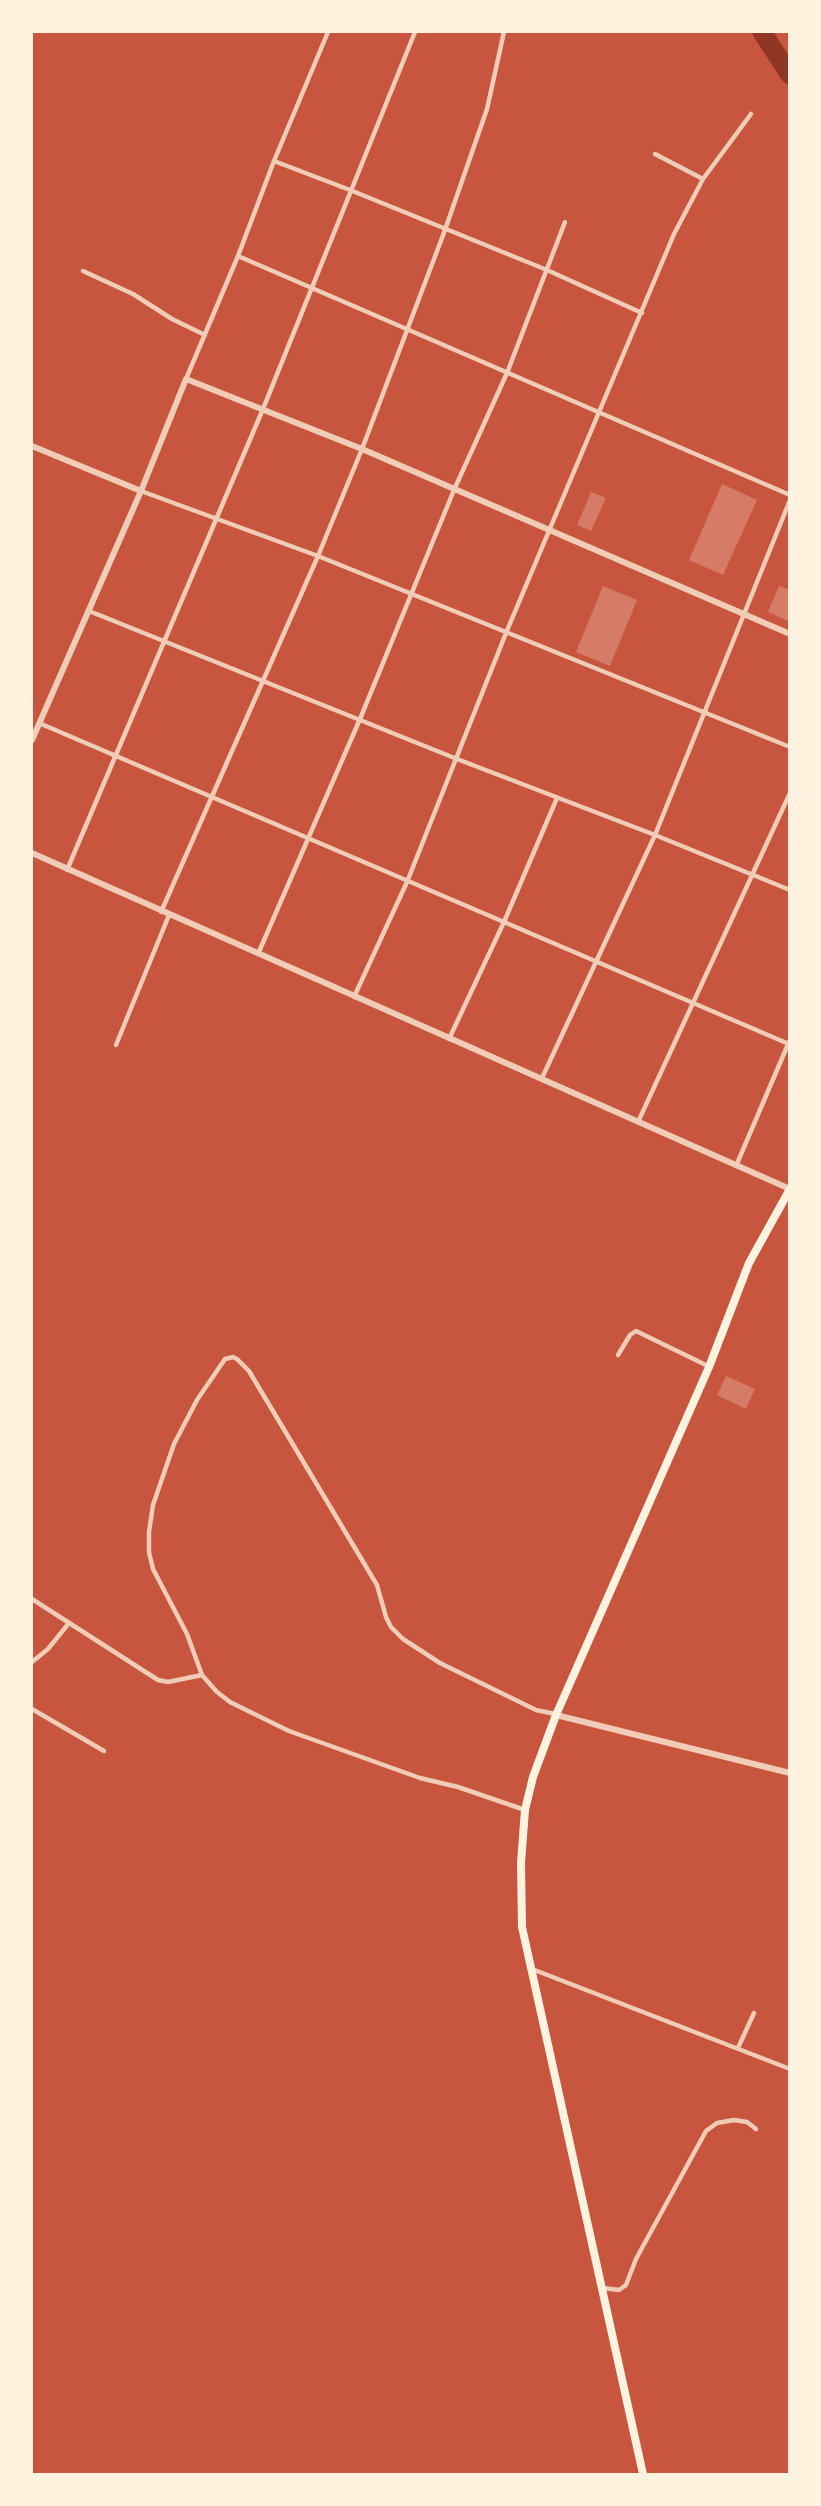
<!DOCTYPE html>
<html>
<head>
<meta charset="utf-8">
<style>
	body { margin:0 }
	#map { position:relative; width:821px; height:2506px; overflow:hidden; background:#c8553d; font-family:"Golos Text",sans-serif }
	canvas { display:block }
	.frame { position:absolute; inset:0; border:33px solid #fff3e0; pointer-events:none }
</style>
</head>
<body>
<div id="map">
<canvas width="821" height="2506"></canvas>
<div class="frame"></div>
</div>
<script>
const g = document.querySelector('canvas').getContext('2d');
g.lineJoin = 'round';
const poly = rows => new Path2D(rows.map(r => 'M' + r).join(''));
function trace(path, color, width, dash) { g.strokeStyle = color; g.lineWidth = width; g.lineCap = dash ? 'butt' : 'round'; g.setLineDash(dash || []); g.stroke(path); }
function paint(path, color) { g.fillStyle = color; g.fill(path, 'evenodd'); }
const river = poly([
	[762,32,790,75]
]);
const building = poly([
	[722,484,757,500,723,575,689,560],
	[591,492,606,498,591,531,577,525],
	[603,586,637,600,610,666,576,652],
	[779,586,790,590,790,622,768,612],
	[726,1376,755,1389,746,1409,717,1395]
]);
const minor = poly([
	[655,154,703,179],
	[274,161,350,190,547,270,642,313],
	[238,256,790,495],
	[83,271,133,294,172,319,205,335],
	[186,379,238,256,274,161,328,32],
	[141,491,318,556,790,747],
	[89,611,457,759,655,835,790,890],
	[39,723,789,1044],
	[67,870,263,409,415,32],
	[161,912,318,556,362,449,445,230,487,109,504,32],
	[258,954,360,719,454,490,507,373,565,222],
	[354,997,407,882,506,633,674,234,703,179,751,114],
	[449,1039,504,922,557,798],
	[116,1045,169,915],
	[542,1078,655,835,790,500],
	[638,1122,790,793],
	[736,1166,789,1042],
	[618,1355,630,1335,636,1331,708,1366],
	[32,1599,158,1680,168,1682,202,1675],
	[32,1662,48,1649,69,1623],
	[32,1709,104,1751],
	[525,1810,458,1787,420,1778,289,1731,230,1702,217,1692,202,1675,187,1634,153,1569,149,1552,149,1532,153,1505,174,1444,197,1400,225,1359,233,1357,237,1359,249,1371,377,1585,386,1617,391,1627,403,1639,440,1663,536,1710,555,1714],
	[532,1969,790,2069],
	[738,2048,754,2013],
	[603,2288,619,2290,626,2285,636,2259,706,2131,717,2123,734,2120,747,2122,756,2129]
]);
const tertiary = poly([
	[32,446,141,491],
	[32,740,141,491,186,379,362,449,790,634],
	[32,853,790,1189],
	[556,1715,790,1773]
]);
const primary = poly([
	[643,2474,522,1927,521,1863,525,1810,533,1777,556,1715,709,1367,749,1263,790,1189]
]);
trace(river, '#8f3625', 19);
paint(building, '#d67c66');
trace(minor, '#f1ccb7', 4.5);
trace(tertiary, '#f1ccb7', 6);
trace(primary, '#fff3e0', 8);
</script>
</body>
</html>
